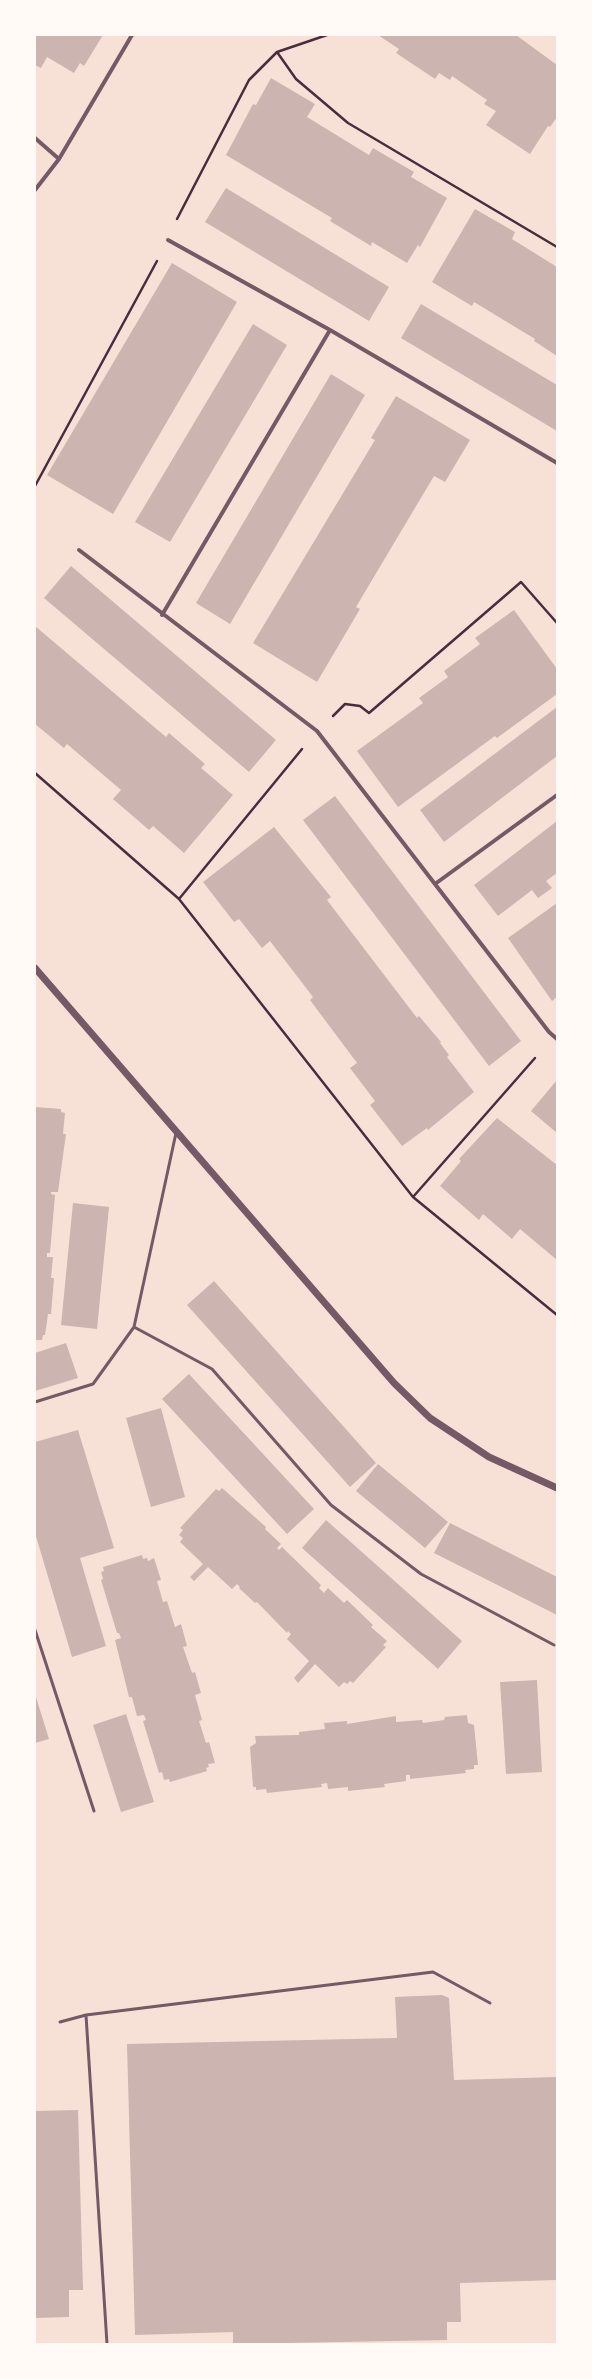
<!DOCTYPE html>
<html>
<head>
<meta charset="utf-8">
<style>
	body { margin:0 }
	#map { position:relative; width:592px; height:2379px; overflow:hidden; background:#f7e1d7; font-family:"Zilla Slab",serif }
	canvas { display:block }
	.frame { position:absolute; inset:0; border:36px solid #fffaf5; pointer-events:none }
</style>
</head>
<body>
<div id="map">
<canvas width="592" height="2379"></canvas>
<div class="frame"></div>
</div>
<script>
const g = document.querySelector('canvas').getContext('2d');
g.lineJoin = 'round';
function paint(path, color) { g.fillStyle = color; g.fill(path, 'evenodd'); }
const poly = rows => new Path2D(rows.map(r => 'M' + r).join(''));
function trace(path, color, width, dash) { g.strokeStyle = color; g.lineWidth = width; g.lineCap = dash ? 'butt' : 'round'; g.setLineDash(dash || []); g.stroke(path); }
const building = poly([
	[35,35,103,35,84,66,80,63,74,73,47,57,41,68,35,65],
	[378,35,516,35,557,65,557,117,550,127,548,126,530,154,486,125,496,111,484,104,487,100,452,76,450,80,439,73,435,79,396,53,399,49],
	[271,78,315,104,307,117,369,155,373,148,414,172,411,177,447,198,420,247,418,245,407,263,372,242,371,246,330,221,332,218,226,155,253,104,256,105],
	[226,188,389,287,369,321,205,222],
	[475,209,515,232,512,239,557,267,557,356,534,341,535,339,474,302,472,306,432,282],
	[172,263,237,302,113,514,47,475],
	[421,304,557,385,557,431,401,338],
	[253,324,287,345,170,542,135,522],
	[331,374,365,395,230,624,196,603],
	[396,396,470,440,445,482,434,476,356,607,360,609,317,682,253,643,375,440,371,438],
	[71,566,276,740,249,772,44,598],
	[514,610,557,669,557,694,497,738,495,736,398,807,357,751,423,703,419,698,448,677,444,671,480,644,475,638],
	[35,626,166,737,169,733,205,764,201,768,233,795,184,853,153,826,149,830,113,799,121,790,67,744,64,748,35,724],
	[557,707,557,756,444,842,420,810],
	[335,796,521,1041,489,1066,303,820],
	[557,821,557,873,546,881,552,888,538,898,532,890,498,916,474,885],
	[274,827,331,897,327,900,417,1018,419,1016,441,1042,440,1043,449,1055,447,1057,474,1092,428,1130,427,1128,402,1146,370,1105,375,1101,350,1068,357,1063,310,1000,313,997,270,941,262,948,239,919,234,922,203,882],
	[557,903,557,997,552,1001,508,938],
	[557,1080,557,1133,531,1111],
	[35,1107,61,1109,61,1112,65,1113,63,1134,66,1134,58,1192,51,1192,51,1194,55,1195,50,1253,47,1253,47,1257,53,1257,51,1278,54,1278,51,1314,48,1314,45,1335,43,1335,42,1340,35,1340],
	[497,1118,557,1165,557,1260,520,1229,512,1239,483,1214,479,1220,440,1186,461,1161,459,1159],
	[73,1203,109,1207,97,1329,61,1325],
	[214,1281,376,1463,350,1487,187,1305],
	[66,1343,78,1378,35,1391,35,1353],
	[189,1374,314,1509,287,1534,162,1399],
	[161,1408,185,1497,151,1507,126,1418],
	[78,1430,114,1548,80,1558,106,1646,72,1657,35,1533,35,1442],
	[378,1464,448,1522,425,1548,356,1491],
	[222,1488,266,1527,265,1529,281,1544,277,1548,279,1550,282,1547,321,1585,319,1588,324,1593,328,1588,344,1603,347,1600,373,1625,371,1627,387,1641,383,1645,386,1647,353,1683,350,1681,347,1684,344,1682,339,1687,315,1664,298,1683,294,1678,309,1661,287,1639,291,1634,288,1631,287,1633,257,1602,255,1603,239,1588,240,1587,237,1584,232,1589,208,1567,194,1581,190,1577,203,1564,180,1542,183,1538,179,1535,183,1530,180,1528,216,1489,219,1491],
	[326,1520,462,1641,438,1669,302,1548],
	[450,1523,557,1577,557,1615,434,1553],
	[142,1555,143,1559,147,1558,148,1561,154,1558,161,1580,157,1581,163,1602,167,1601,175,1627,181,1624,187,1646,183,1647,192,1673,195,1672,201,1693,195,1695,202,1720,199,1721,206,1743,209,1742,215,1763,208,1764,209,1767,206,1768,207,1771,170,1782,169,1779,164,1780,162,1772,159,1773,143,1721,146,1720,144,1715,137,1716,132,1697,129,1697,115,1640,121,1638,119,1633,117,1633,101,1580,103,1579,101,1572,104,1571,103,1567],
	[537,1680,542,1772,506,1774,500,1682],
	[35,1694,49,1739,35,1743],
	[126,1714,154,1802,121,1812,93,1725],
	[467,1715,468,1723,474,1725,478,1765,474,1765,474,1769,465,1770,466,1773,410,1779,410,1775,406,1775,406,1781,384,1784,385,1787,348,1791,348,1787,328,1789,327,1783,321,1784,322,1787,267,1793,266,1789,256,1790,256,1787,253,1787,250,1747,256,1743,255,1736,299,1735,299,1732,325,1729,324,1723,347,1721,347,1724,396,1716,396,1722,422,1720,423,1723,444,1720,445,1717],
	[442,1995,449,1998,454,2080,557,2077,557,2280,460,2283,461,2322,447,2322,447,2340,233,2344,233,2332,135,2335,127,2044,397,2038,395,1997],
	[78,2110,83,2290,69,2290,69,2317,35,2318,35,2111]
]);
const path = poly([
	[277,52,296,79,348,123,557,247],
	[177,219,249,80,277,52,327,35],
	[35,486,157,261],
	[333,716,345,704,360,706,369,713,521,582,557,623],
	[302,749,179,899,413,1197,557,1315],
	[35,773,179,899],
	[413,1197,535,1058]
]);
const service = poly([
	[134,1327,212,1369,331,1505,421,1574,554,1645],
	[35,1402,93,1384,134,1327,176,1133],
	[35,1630,94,1811],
	[86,2015,107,2344],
	[60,2022,86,2015,433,1972,490,2003]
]);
const minor = poly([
	[35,138,59,159],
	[35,190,59,159,132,35],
	[168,240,330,330,557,463],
	[79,550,317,731,549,1032,557,1039],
	[162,615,330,330],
	[435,884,557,795]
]);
const tertiary = poly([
	[35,968,394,1383,430,1418,489,1457,557,1488]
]);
paint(building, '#ccb4b1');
trace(path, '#4a2c40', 2.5);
trace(service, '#755966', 3);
trace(minor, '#755966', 4);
trace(tertiary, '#755966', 7);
</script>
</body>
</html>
